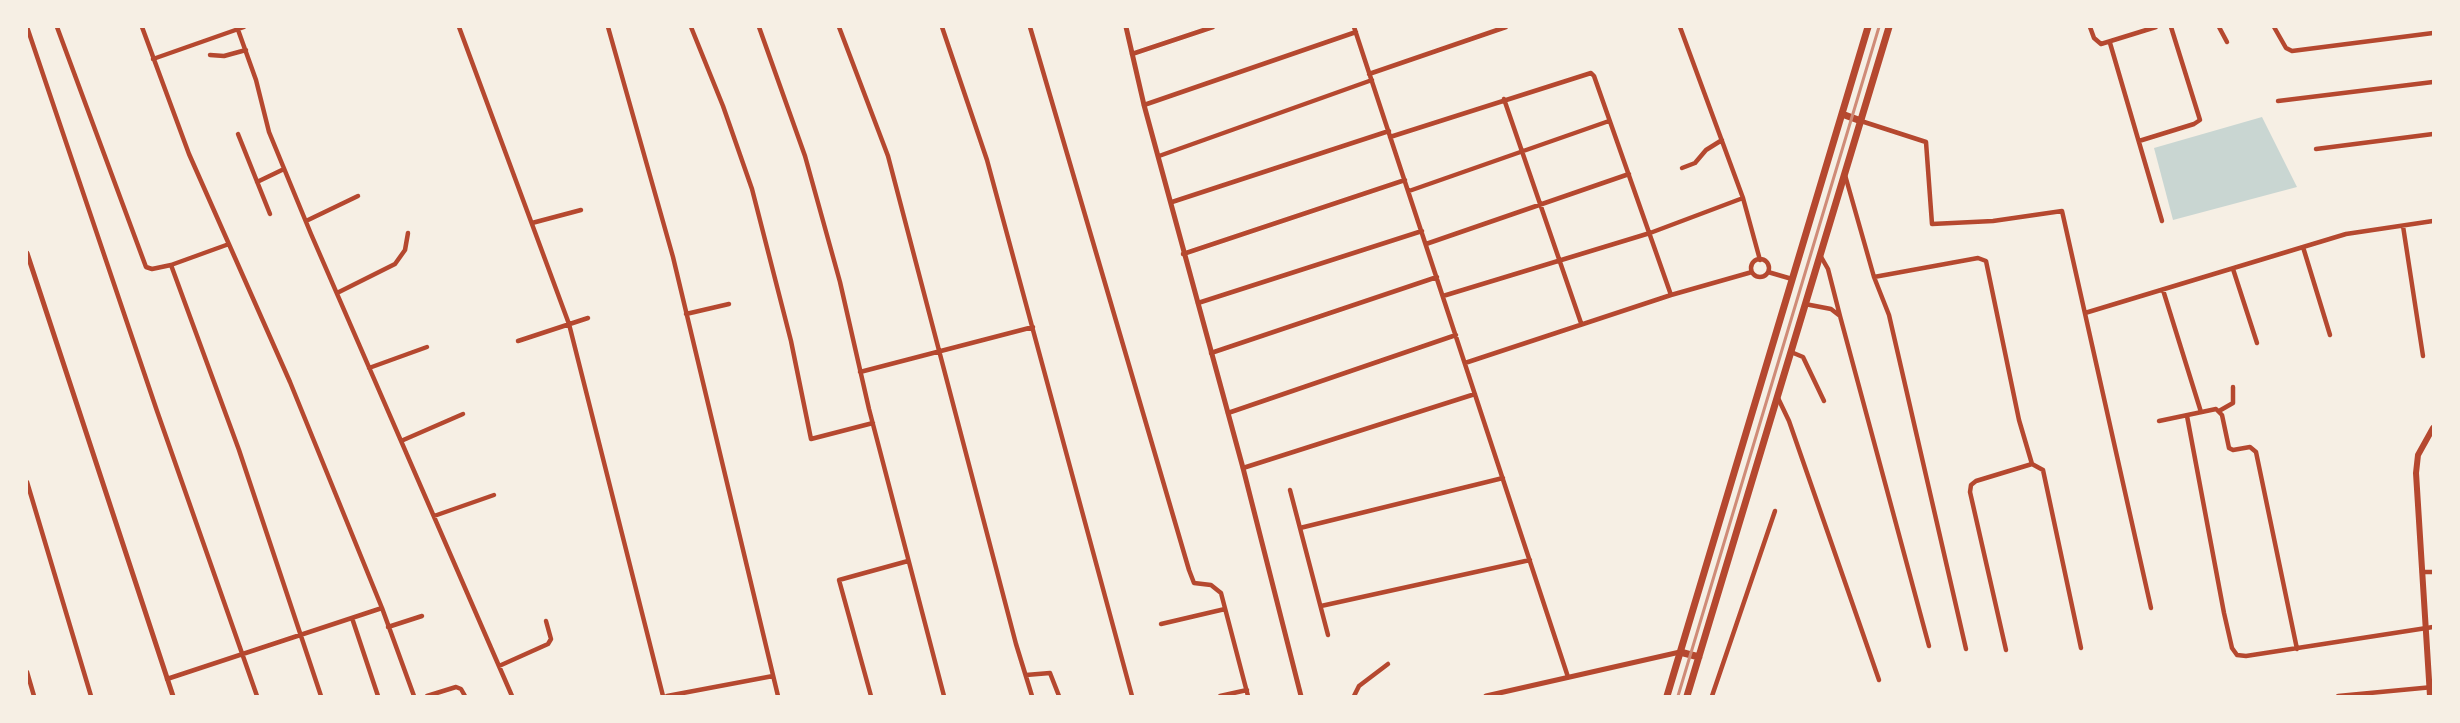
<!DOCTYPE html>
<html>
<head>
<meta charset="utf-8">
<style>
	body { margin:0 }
	#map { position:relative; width:2460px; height:723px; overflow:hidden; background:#f6efe4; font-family:Quicksand,sans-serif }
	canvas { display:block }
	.frame { position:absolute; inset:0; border:28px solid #f6efe4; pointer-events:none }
</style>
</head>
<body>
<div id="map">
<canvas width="2460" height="723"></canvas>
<div class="frame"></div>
</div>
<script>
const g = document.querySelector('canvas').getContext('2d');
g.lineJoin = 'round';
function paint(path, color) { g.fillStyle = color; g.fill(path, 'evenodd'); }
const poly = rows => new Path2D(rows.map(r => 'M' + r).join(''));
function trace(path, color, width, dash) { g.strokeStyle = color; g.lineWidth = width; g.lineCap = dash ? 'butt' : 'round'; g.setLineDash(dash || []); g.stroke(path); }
const water = poly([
	[2262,117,2297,187,2173,220,2154,148]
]);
const minor = poly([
	[27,27,157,411,257,696],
	[57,27,146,267,152,269,171,265,229,244],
	[142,27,189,154,290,382,382,608,414,696],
	[237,27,256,80,269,132,311,234,512,696],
	[459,27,569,324,663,696],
	[608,27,673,257,778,696],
	[691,27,723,106,752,189,791,341,811,439,873,423],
	[759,27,805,156,840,282,869,409,944,696],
	[839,27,888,156,1016,644,1032,696],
	[942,27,987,160,1132,696],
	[1030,27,1189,570,1194,583,1211,585,1221,593,1248,696],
	[1354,27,1568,677],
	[1680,27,1743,198,1760,260],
	[2090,27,2094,38,2101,44,2156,27],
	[2219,27,2227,42],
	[2274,27,2286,48,2292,51,2433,33],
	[2110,43,2162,221],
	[1132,54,1213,27],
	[210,55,224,56,246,50],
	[153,59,244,27],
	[1369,74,1506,27],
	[1504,99,1581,323],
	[2278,101,2433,82],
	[1144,105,1356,32],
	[1861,121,1926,142,1932,224,1993,221,2062,211,2151,608],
	[238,134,270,214],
	[1390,137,1591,73,1594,76,1671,295],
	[2139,141,2194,124,2200,120,2171,27],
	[2316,149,2433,134],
	[1159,156,1372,80],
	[1682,168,1695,163,1706,150,1722,140],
	[1845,175,1874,277,1889,315,1966,649],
	[257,182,284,169],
	[1409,191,1609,121],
	[1172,202,1389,131],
	[306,221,358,196],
	[532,223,581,210],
	[2403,226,2423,356],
	[1426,244,1629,174],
	[2303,247,2330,335],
	[1183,254,1405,180],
	[1820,255,1828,269,1840,316],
	'1751 268a9 9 0 1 1 18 0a9 9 0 1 1-18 0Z',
	[171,265,239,450,321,696],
	[2233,269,2257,343],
	[1768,272,1792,279],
	[1874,277,1978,258,1986,261,2019,420,2032,464,2043,470,2081,648],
	[2163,290,2201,412],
	[337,293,395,264,405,250,408,233],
	[1443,296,1650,233,1743,198],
	[1198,303,1422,231],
	[1805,304,1831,309,1840,316,1929,646],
	[2085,313,2346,234,2433,221],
	[686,314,729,304],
	[518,341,588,318],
	[1791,352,1803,357,1824,401],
	[1211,353,1437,277],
	[1465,363,1671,295,1752,272],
	[369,368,427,347],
	[860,372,1033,327],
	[1778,398,1789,421,1879,680],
	[2219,411,2233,403,2233,387],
	[1228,413,1456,335],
	[2187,416,2224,613,2232,648,2237,655,2246,656,2433,627],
	[2159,421,2216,409,2222,415,2229,448,2233,450,2250,447,2256,452,2297,649],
	[401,441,463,414],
	[1243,468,1475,394],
	[27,482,91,696],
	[1290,490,1328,635],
	[434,516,494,495],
	[1300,528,1503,478],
	[2422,572,2433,572],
	[1321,606,1530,560],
	[352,618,378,696],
	[1161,624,1225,609],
	[388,627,422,616],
	[2006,650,1970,492,1971,485,1976,481,2032,464],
	[499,666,548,644,551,639,546,621],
	[27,672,34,696],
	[1026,675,1050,673,1059,696],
	[167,679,382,608],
	[427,696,456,687,461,689,465,696],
	[667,696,773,676],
	[871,696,839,580,908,561],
	[1220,696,1247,690],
	[1354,696,1359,686,1388,664],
	[1712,696,1775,511],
	[2338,696,2433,687]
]);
const tertiary = poly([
	[1126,27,1144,105,1243,468,1301,696],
	[27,253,173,696],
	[1486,696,1680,652]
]);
const secondary = poly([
	[2430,696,2416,473,2418,455,2433,428]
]);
const primary = poly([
	[1842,114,1861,121],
	[1680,652,1699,657],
	[1667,696,1868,27],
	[1687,696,1889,27]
]);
const rail = poly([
	[1678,696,1879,27]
]);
paint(water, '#c9d6d2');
trace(minor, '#b5482f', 4.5);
trace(tertiary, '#b5482f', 5);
trace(secondary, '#b5482f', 6);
trace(primary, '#b5482f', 7);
trace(rail, '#cf8b77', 3);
</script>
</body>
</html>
